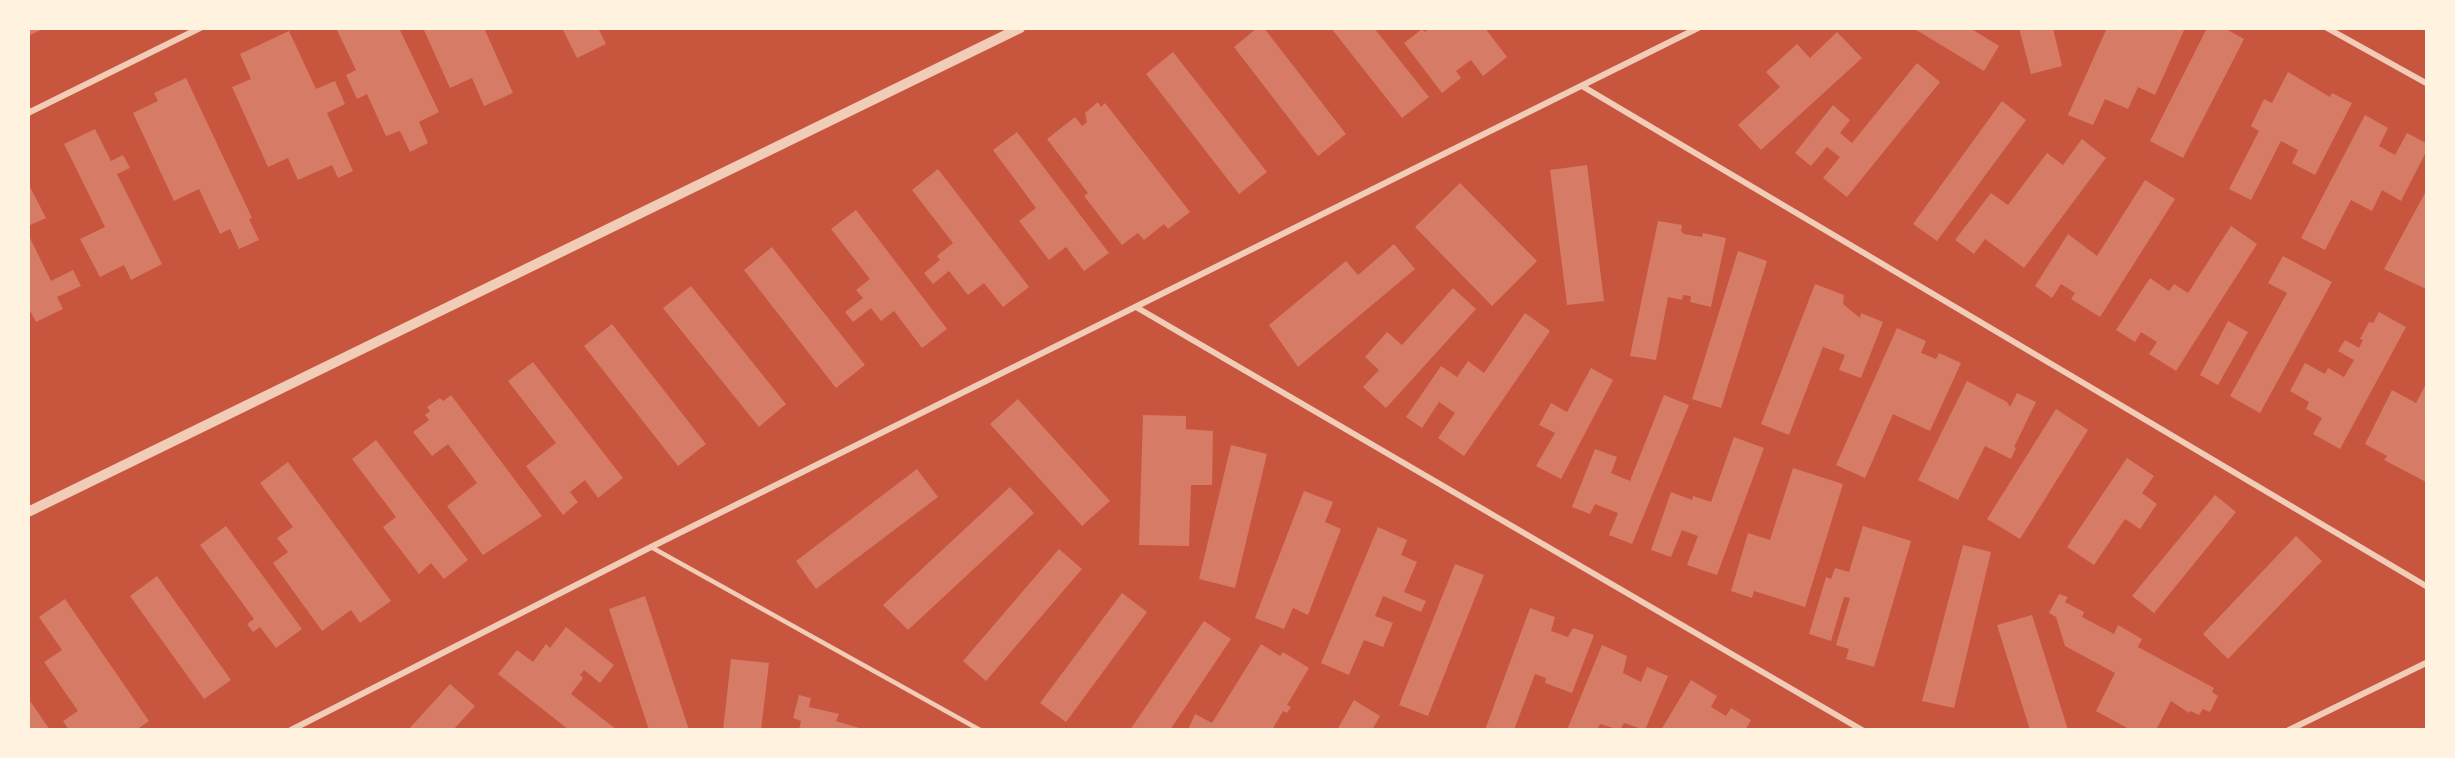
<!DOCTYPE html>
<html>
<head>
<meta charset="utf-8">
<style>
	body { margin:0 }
	#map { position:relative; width:2455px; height:758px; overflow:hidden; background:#c8553d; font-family:Barlow,sans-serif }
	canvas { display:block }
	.frame { position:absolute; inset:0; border:30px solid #fff3e0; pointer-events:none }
</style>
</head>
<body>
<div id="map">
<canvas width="2455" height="758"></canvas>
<div class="frame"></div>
</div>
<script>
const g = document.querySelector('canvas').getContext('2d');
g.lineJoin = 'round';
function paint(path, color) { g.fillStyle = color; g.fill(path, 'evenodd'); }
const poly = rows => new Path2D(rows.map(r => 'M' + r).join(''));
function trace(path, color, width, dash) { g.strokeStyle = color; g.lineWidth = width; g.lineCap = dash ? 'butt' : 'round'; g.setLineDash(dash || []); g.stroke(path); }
const building = poly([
	[28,28,45,28,28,36],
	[336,28,399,28,439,112,419,122,428,143,410,152,400,131,386,136,367,94,357,99,346,75,356,70],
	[423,28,484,28,513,93,484,106,472,78,450,88],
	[562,28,598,28,606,44,577,58],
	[1257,28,1264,28,1346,134,1318,156,1234,47],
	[1331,28,1374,28,1429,97,1402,118],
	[1429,28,1485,28,1507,57,1483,76,1471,60,1456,71,1461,78,1442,93,1404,43,1422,29,1425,32],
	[1913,28,1970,28,1999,46,1984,71],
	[2019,28,2053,28,2062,66,2031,74],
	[2107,28,2185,28,2155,95,2138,87,2128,109,2105,99,2093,125,2068,115],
	[2207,28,2224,28,2244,39,2183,158,2150,141],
	[289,31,316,89,335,81,345,104,327,113,353,171,338,178,332,165,298,180,288,158,268,167,232,87,251,79,240,54],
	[1837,32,1862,58,1761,150,1738,125,1780,87,1766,72,1797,44,1810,58],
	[1173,52,1267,172,1239,194,1146,74],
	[1917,63,1940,82,1847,197,1823,178,1840,157,1827,147,1811,166,1795,153,1833,105,1850,120,1840,133,1852,143],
	[2288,72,2330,97,2332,93,2352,103,2315,175,2292,163,2298,150,2281,141,2251,200,2229,189,2259,131,2251,126,2264,99,2272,103],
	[186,78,252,218,249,219,259,240,239,249,230,229,220,234,199,189,174,201,133,113,158,101,154,93],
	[2002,101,2026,120,1937,241,1913,224],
	[1098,102,1101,107,1105,103,1190,212,1168,229,1164,224,1144,240,1138,233,1122,245,1084,196,1088,193,1047,139,1075,117,1082,126,1087,122,1085,113],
	[2365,115,2388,128,2379,146,2395,155,2407,133,2426,143,2426,152,2401,201,2382,190,2372,211,2351,200,2325,250,2301,238],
	[95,129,111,161,123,155,130,168,117,174,162,264,131,280,124,265,100,277,80,239,105,227,64,144],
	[1017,132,1109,253,1084,271,1066,247,1049,260,1019,221,1036,208,993,150],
	[2082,139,2106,158,2024,268,1985,239,1974,254,1955,240,1991,193,2008,205,2047,153,2063,165],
	[1587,165,1604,301,1567,305,1550,170],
	[938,169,1029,287,1003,307,984,283,968,295,949,271,933,284,924,273,940,260,937,256,953,243,912,190],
	[2145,180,2175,199,2100,317,2071,299,2075,293,2061,284,2052,298,2035,286,2068,234,2097,256],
	[28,183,46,218,28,226],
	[1460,183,1537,261,1492,306,1415,227],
	[2426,191,2426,289,2384,269],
	[856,210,947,329,922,348,894,311,881,321,871,308,853,322,845,312,863,298,856,290,870,279,831,229],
	[1658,221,1682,225,1681,231,1684,234,1702,237,1703,233,1726,238,1711,307,1690,302,1691,296,1683,295,1682,300,1668,297,1656,360,1630,356],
	[2231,226,2257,244,2176,371,2149,354,2157,342,2141,332,2135,342,2116,330,2150,278,2169,291,2174,284,2188,293],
	[28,234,51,281,73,270,81,286,57,297,63,309,36,322,28,307],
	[1394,244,1415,269,1298,367,1269,325,1346,261,1358,275],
	[772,247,865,365,836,388,744,270],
	[1738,251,1767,261,1721,408,1692,399],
	[2283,256,2332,282,2260,413,2230,396,2287,293,2268,283],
	[1815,284,1844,295,1843,304,1860,318,1861,313,1883,322,1861,378,1839,370,1845,355,1823,347,1789,435,1761,424],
	[691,286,786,404,759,427,663,308],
	[1453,288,1476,309,1386,408,1363,387,1379,370,1365,357,1387,332,1402,345],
	[2379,312,2406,327,2340,449,2313,434,2322,418,2306,409,2309,402,2290,391,2305,363,2325,374,2328,368,2344,377,2354,360,2338,351,2345,340,2359,348,2363,340,2360,339,2369,322,2373,323],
	[1525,313,1550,331,1464,456,1438,438,1455,413,1439,402,1422,428,1406,417,1441,366,1457,377,1468,361,1484,373],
	[2228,321,2248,332,2218,385,2200,375],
	[612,324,706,444,678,466,584,346],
	[1897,328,1926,341,1921,353,1936,359,1939,353,1961,363,1930,431,1893,414,1865,478,1836,465],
	[533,362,623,478,598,498,585,480,570,492,578,502,563,515,526,466,556,443,508,381],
	[1591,368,1613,380,1561,479,1536,466,1555,433,1539,425,1551,403,1567,412],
	[1967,381,2007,402,2010,407,2017,393,2036,402,2014,447,2016,448,2011,459,1985,446,1958,500,1918,480],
	[2426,384,2426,482,2384,460,2387,456,2365,444,2392,390,2416,403],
	[451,395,542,516,483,555,447,506,477,483,448,444,432,456,413,432,429,420,425,415,430,411,427,407,440,398,443,401],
	[1664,395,1689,405,1632,544,1609,535,1618,513,1595,504,1590,514,1572,507,1595,449,1617,457,1611,473,1630,481],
	[1018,399,1110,501,1082,526,990,424],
	[2056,409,2088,430,2020,539,1987,519],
	[1143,415,1186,416,1186,429,1213,431,1212,485,1191,485,1189,546,1139,545],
	[1734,437,1764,448,1717,575,1687,565,1698,536,1682,530,1671,557,1651,550,1671,492,1692,500,1693,496,1711,502],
	[376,440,468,560,444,579,431,563,419,574,383,527,396,517,352,459],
	[1231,445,1267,454,1235,588,1199,579],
	[2127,458,2154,476,2142,493,2157,504,2140,529,2125,519,2094,565,2067,547],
	[288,462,391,601,360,623,351,610,322,631,273,563,288,552,277,538,293,527,260,483],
	[1793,468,1843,484,1805,607,1754,591,1752,598,1731,591,1748,533,1770,540],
	[917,469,938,497,816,589,796,561],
	[1010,487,1034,513,908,630,883,605],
	[1304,491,1333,502,1325,522,1341,529,1308,615,1293,608,1284,629,1255,618],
	[2215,495,2236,512,2154,613,2132,596],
	[226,526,302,629,276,648,260,627,253,632,247,624,254,619,200,545],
	[1863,526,1911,541,1874,667,1846,659,1849,649,1836,645,1850,598,1844,597,1831,641,1809,634,1826,577,1831,579,1835,568,1849,572],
	[1378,527,1407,540,1401,555,1417,562,1404,592,1426,601,1421,612,1383,596,1375,616,1393,623,1383,647,1364,640,1349,675,1321,663],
	[2296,536,2322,561,2228,659,2203,634],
	[1963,545,1991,552,1954,708,1922,701],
	[1059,549,1082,569,986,681,963,661],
	[1455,564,1484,575,1428,716,1399,705],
	[157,576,231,680,204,699,130,596],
	[1122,593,1147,612,1066,722,1040,703],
	[2059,594,2068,597,2065,602,2084,612,2082,617,2114,634,2118,625,2142,639,2138,647,2214,688,2212,692,2218,696,2210,712,2203,709,2199,715,2190,711,2189,713,2171,701,2156,730,2131,730,2096,711,2115,673,2065,646,2056,617,2049,613],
	[645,596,689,730,649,730,609,609],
	[65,599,149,721,136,730,69,730,63,721,78,711,44,662,62,650,39,617],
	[1530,608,1555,617,1551,631,1568,637,1573,628,1594,635,1572,693,1545,683,1546,678,1535,674,1514,730,1485,730],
	[2032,615,2068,730,2030,730,1997,625],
	[1204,621,1231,639,1170,730,1130,730],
	[566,627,614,665,600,683,584,670,580,675,583,678,571,694,617,730,569,730,498,674,517,650,533,662,546,644,550,648],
	[1261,644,1280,656,1283,652,1309,668,1287,705,1291,707,1287,713,1283,711,1272,730,1188,730,1195,714,1212,723],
	[1602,645,1627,656,1623,673,1641,682,1647,667,1668,676,1645,730,1624,723,1620,730,1600,724,1597,730,1567,730],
	[731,659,769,663,761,730,723,730],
	[1691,680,1717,696,1711,707,1726,716,1731,708,1751,720,1745,730,1661,730],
	[450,684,475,706,453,730,408,730],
	[799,695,811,698,809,707,839,714,836,721,866,730,799,730,801,721,793,718],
	[28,698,50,730,28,730],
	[1354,700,1380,716,1372,730,1337,730]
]);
const service = poly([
	[651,547,980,730]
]);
const minor = poly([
	[2327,28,2426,83],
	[1582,86,2426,586],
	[28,113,200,28],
	[1136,307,1862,730],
	[291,730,651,547,1698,28],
	[2289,730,2426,663]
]);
const tertiary = poly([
	[28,512,1020,28]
]);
paint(building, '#d67c66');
trace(service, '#f1ccb7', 4.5);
trace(minor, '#f1ccb7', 6);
trace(tertiary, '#f1ccb7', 10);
</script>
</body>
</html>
